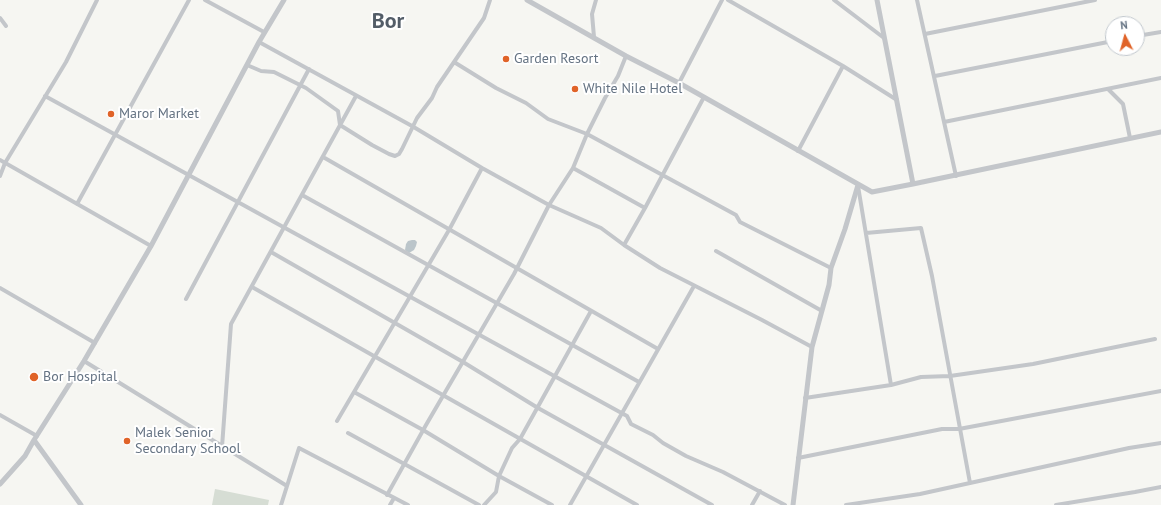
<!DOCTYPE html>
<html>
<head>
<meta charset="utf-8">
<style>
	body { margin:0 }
	#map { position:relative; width:1161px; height:505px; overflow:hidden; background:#f6f6f2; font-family:"PT Sans",sans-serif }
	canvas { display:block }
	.north { position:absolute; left:1105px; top:16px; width:40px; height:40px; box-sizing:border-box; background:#fff; border:1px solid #c1c7cd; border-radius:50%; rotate:354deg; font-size:11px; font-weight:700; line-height:16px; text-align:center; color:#657383 }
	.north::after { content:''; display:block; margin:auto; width:14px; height:18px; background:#e06328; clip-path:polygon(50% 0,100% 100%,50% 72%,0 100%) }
</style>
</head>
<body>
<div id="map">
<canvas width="1161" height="505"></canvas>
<div class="north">N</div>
</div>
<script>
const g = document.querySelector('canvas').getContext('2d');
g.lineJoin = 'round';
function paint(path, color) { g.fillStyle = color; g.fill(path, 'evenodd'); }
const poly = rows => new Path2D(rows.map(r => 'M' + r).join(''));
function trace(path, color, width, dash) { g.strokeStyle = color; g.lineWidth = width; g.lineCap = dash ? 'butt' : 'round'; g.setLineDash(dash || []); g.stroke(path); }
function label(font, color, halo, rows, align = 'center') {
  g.font = font + ' "PT Sans",sans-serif'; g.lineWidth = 4; g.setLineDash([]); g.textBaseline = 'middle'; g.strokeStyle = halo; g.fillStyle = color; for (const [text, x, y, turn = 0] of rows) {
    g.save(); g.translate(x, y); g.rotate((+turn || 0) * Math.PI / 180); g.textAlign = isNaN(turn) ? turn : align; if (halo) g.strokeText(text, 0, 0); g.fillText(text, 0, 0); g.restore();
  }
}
const green = poly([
	[215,489,269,500,268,505,212,505]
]);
const water = poly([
	[412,240,415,240,417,242,416,246,414,250,409,253,405,250,406,244,408,241]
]);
const minor = poly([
	[205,0,264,32],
	[728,0,843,66,897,100],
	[834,0,884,38],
	[917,0,956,176],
	[0,18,6,26],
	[925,34,1095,0],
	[1137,36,1161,32],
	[594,37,592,14,596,0],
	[259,42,412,126,482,168,549,205,601,228,624,245,660,268,762,320,812,347],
	[454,62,496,88,526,103,548,119,587,134,736,215,740,222,831,268],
	[247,65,261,71,274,72,306,88,338,111,340,125,372,145,389,154,395,156,399,154,402,149,417,118,432,98,437,87,484,18,490,0],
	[935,76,1113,41],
	[679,83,722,0],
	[1108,89,1123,104,1130,138],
	[45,96,627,416,631,424,653,435,663,443,686,456,723,472,785,505],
	[944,122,1161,78],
	[798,151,843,66],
	[323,157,658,349],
	[0,160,151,246],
	[573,168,645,208],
	[0,176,5,163,66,62,97,0],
	[858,186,891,385],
	[302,195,639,382],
	[77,204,189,0],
	[866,233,921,228,932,276,970,483],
	[624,245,645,208,704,97],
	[716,251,822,311],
	[271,252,463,362,538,408,712,505],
	[252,287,637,505],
	[0,288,95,343],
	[186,299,309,69],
	[84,361,287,486],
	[354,392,423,430,499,476,552,505],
	[805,398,891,385,921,377,950,376,1033,364,1155,339],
	[0,415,37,436],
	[337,421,449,230,482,168],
	[348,433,479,505],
	[222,447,231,324,356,96],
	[798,458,942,429,959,429,1161,391],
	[387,495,426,425,514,274,549,205,573,168,587,134,605,98,618,76,626,56],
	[281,505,299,448,408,505],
	[390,505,394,498],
	[484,505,496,492,499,476,512,448,520,439,591,311],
	[570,505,694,286],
	[752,505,760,491],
	[846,505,920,494,1129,448,1161,443],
	[1056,505,1135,492,1161,487]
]);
const tertiary = poly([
	[527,0,626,56,679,83,872,192,913,184,1161,132],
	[877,0,913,184],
	[0,484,25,456,34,440],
	[81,505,34,440,84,361,151,246,259,42,284,0],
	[793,505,812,347,829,285,831,268,845,229,858,185]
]);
const markers = [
	[506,59,4,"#e06328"],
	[575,89,4,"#e06328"],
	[111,114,4,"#e06328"],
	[34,377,5,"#e06328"],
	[127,441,4,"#e06328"]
];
const poiNames = [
	["Garden Resort",514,59],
	["White Nile Hotel",583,89],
	["Maror Market",119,114],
	["Bor Hospital",43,377],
	["Malek Senior",135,433],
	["Secondary School",135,449]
];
const townNames = [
	["Bor",388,22]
];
paint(green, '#d6ddd4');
paint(water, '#bbc5ca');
trace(minor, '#c3c6ca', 4);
trace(tertiary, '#c3c6ca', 5);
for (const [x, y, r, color] of markers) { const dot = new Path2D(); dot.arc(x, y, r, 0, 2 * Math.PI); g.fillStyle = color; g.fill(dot); trace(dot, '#fff', 1.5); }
label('14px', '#657383', '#fff', poiNames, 'left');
label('bold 22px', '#535d68', '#fff', townNames);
</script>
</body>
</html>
